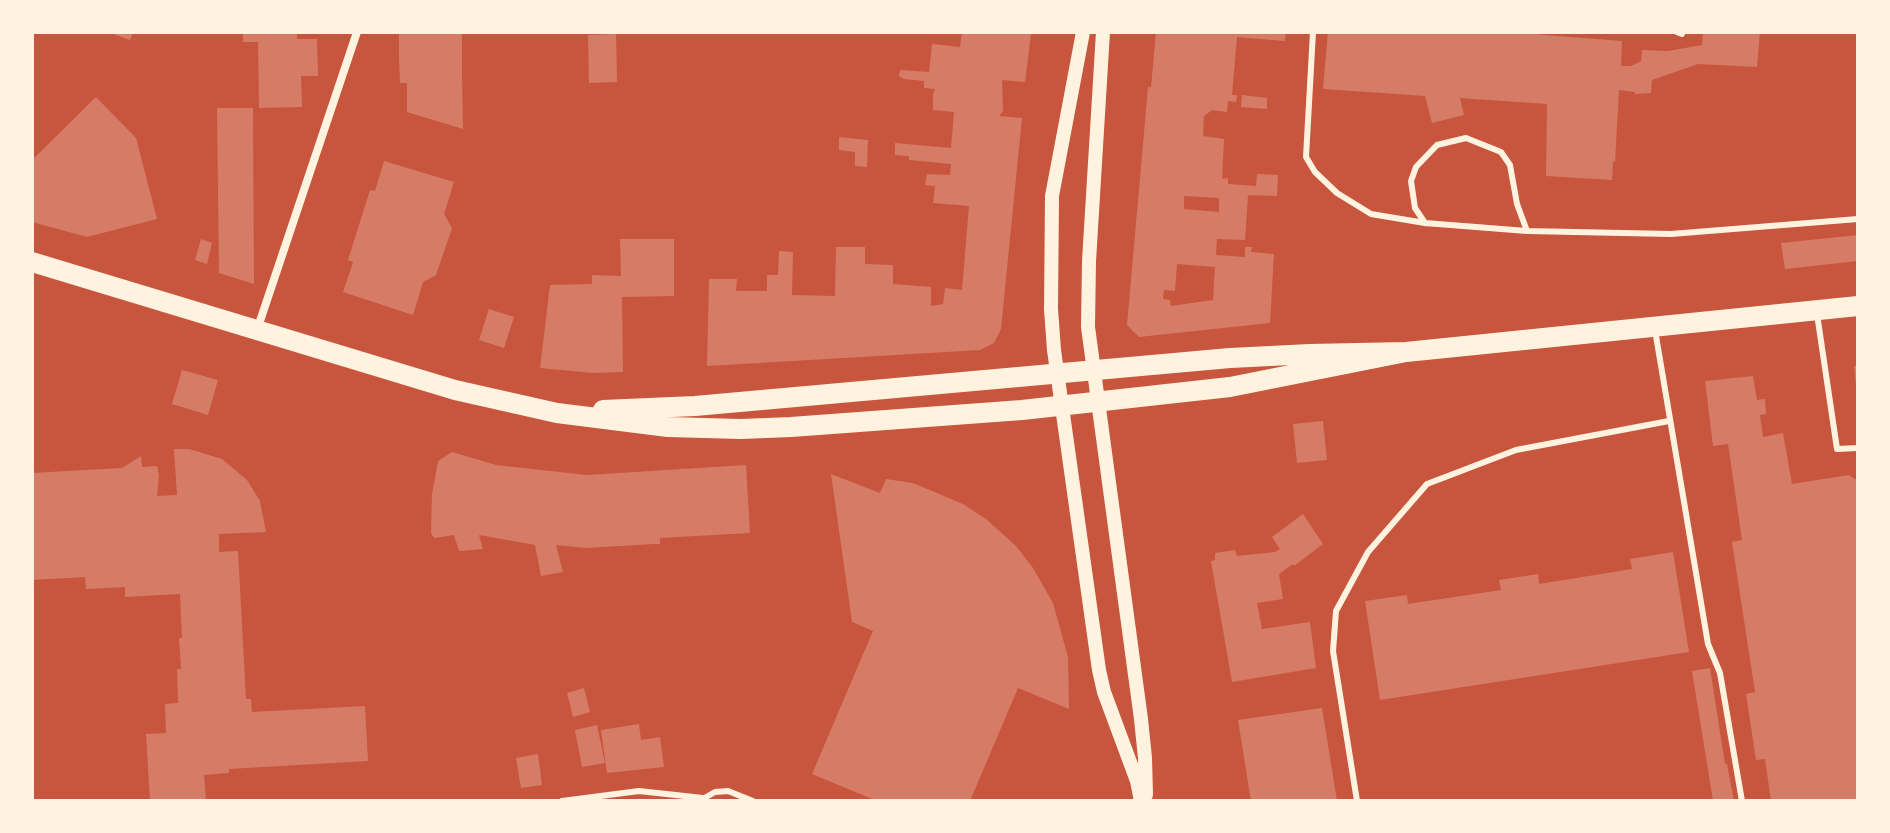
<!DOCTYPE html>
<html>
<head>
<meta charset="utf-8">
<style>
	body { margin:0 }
	#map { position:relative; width:1890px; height:833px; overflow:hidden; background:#c8553d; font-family:"Space Grotesk",sans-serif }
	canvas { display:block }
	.frame { position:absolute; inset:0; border:34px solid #fff3e0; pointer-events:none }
</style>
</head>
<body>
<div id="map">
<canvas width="1890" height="833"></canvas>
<div class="frame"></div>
</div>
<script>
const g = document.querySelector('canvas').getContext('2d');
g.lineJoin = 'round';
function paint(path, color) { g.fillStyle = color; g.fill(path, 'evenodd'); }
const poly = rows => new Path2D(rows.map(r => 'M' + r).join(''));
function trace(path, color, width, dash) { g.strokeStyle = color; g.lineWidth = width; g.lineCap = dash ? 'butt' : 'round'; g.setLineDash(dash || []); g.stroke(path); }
const building = poly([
	[108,32,133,32,130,40],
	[243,32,297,32,297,39,317,39,318,76,301,76,302,107,259,108,258,42,243,42],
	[462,32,462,74,463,129,407,112,407,83,400,83,399,59,399,33],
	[962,32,1030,32,1031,34,1025,82,1002,80,1003,111,999,116,1022,118,1001,329,994,343,980,350,707,366,709,279,737,279,736,291,767,291,767,275,778,275,779,251,793,252,792,295,835,296,836,247,865,247,865,264,893,265,893,284,931,287,931,306,943,304,945,288,962,290,969,206,933,203,935,186,925,185,927,174,950,175,951,164,909,160,909,156,895,155,895,143,951,148,954,112,933,110,933,94,935,89,924,88,924,81,904,79,899,76,900,70,929,72,932,44,960,47],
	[1156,32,1286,32,1285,41,1237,37,1232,95,1237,95,1236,102,1228,101,1227,112,1212,110,1204,116,1203,136,1224,139,1222,179,1228,178,1228,184,1256,186,1257,174,1278,175,1277,196,1248,195,1245,240,1217,239,1216,255,1245,257,1245,247,1252,247,1251,252,1274,254,1270,323,1139,337,1127,325,1148,87,1151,87],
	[1184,196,1219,198,1219,212,1184,209],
	[1177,264,1215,267,1213,300,1171,306,1170,300,1163,299,1164,290,1175,291],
	[1328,32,1506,32,1622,41,1621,66,1631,66,1641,61,1642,50,1668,51,1702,45,1703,32,1760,32,1757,67,1698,64,1652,80,1651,93,1635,94,1635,92,1619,90,1615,162,1613,161,1612,180,1546,176,1547,104,1460,98,1464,115,1432,123,1425,96,1323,89],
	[616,34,617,82,589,83,588,35],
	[1242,95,1267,98,1267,109,1241,107],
	[96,97,136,138,157,219,87,237,32,222,32,160],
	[217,108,253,108,254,284,219,273],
	[839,137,868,140,867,167,855,166,855,152,839,150],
	[384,161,454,182,444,214,452,228,436,275,423,282,413,315,343,292,353,262,348,260,370,190,375,191],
	[1858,235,1858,261,1785,269,1781,243],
	[201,239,212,243,207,264,195,260],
	[620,239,674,239,674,296,622,297,623,372,593,373,540,368,550,285,592,284,592,275,621,276],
	[489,309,514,317,504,348,479,340],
	[1854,366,1858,366,1858,386,1856,386],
	[182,370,218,380,208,415,172,404],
	[1753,376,1757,400,1765,399,1766,414,1760,415,1763,437,1783,433,1792,484,1849,475,1858,481,1858,801,1771,801,1765,759,1756,760,1746,694,1755,692,1732,542,1742,540,1728,444,1713,446,1705,381],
	[1323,421,1327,460,1297,463,1293,424],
	[174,449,189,449,222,459,247,480,260,501,266,532,219,534,219,552,238,551,246,699,251,699,252,712,365,706,368,761,229,769,229,773,204,775,206,801,150,801,146,734,166,733,165,704,178,703,177,669,181,669,179,638,182,638,180,594,125,597,125,587,86,589,85,577,32,580,32,473,122,468,141,456,142,467,157,466,159,475,157,496,177,495],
	[452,452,496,465,587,475,746,465,750,533,660,538,660,544,654,544,586,548,556,545,563,572,541,576,535,545,479,535,483,549,459,551,454,535,434,538,431,533,432,494,438,461],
	[831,474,880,493,886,479,913,483,963,504,986,519,1016,546,1033,568,1053,603,1068,657,1069,709,1018,688,970,801,877,801,812,774,873,631,852,622],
	[1303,514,1323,544,1294,566,1293,564,1279,574,1283,599,1257,603,1262,629,1310,622,1316,668,1232,682,1211,561,1215,560,1215,553,1235,550,1237,556,1275,552,1280,549,1272,537],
	[1673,552,1689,652,1380,700,1365,601,1407,595,1408,604,1501,590,1499,580,1538,574,1539,584,1632,569,1630,559],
	[1710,668,1725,764,1727,764,1734,801,1713,801,1692,671],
	[584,688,590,712,573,717,567,693],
	[1322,708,1337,801,1251,801,1238,720],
	[639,724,641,740,660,737,664,767,607,773,601,730],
	[597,725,605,763,582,767,575,730],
	[538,754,542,785,521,788,516,758]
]);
const service = poly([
	[1313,32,1306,157,1315,172,1337,193,1371,214,1425,223,1527,231,1517,204,1510,165,1501,152,1466,138,1437,145,1416,167,1411,181,1415,208,1425,223],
	[1677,32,1682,34],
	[1527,231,1671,234,1858,219],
	[1817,314,1837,449,1858,448],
	[1655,330,1708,644,1720,673,1742,801],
	[701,800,715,792,728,791,753,801],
	[562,801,639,791,703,798],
	[1357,801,1333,651,1336,611,1368,552,1427,484,1516,450,1669,421]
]);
const minor = poly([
	[257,330,357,32]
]);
const tertiary = poly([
	[1083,32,1052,196,1051,309,1054,350,1099,670,1104,692,1137,781,1141,801],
	[1103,32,1089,261,1088,327,1141,719,1145,758,1146,795]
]);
const primary = poly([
	[32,262,455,390,557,413,668,427,741,429,791,427,1022,410,1230,387,1406,352],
	[603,410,695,406,1230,358,1310,354,1406,352,1858,306]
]);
paint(building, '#d67c66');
trace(service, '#fff3e0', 6);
trace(minor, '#fff3e0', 8);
trace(tertiary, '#fff3e0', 14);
trace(primary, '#fff3e0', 20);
</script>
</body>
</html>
